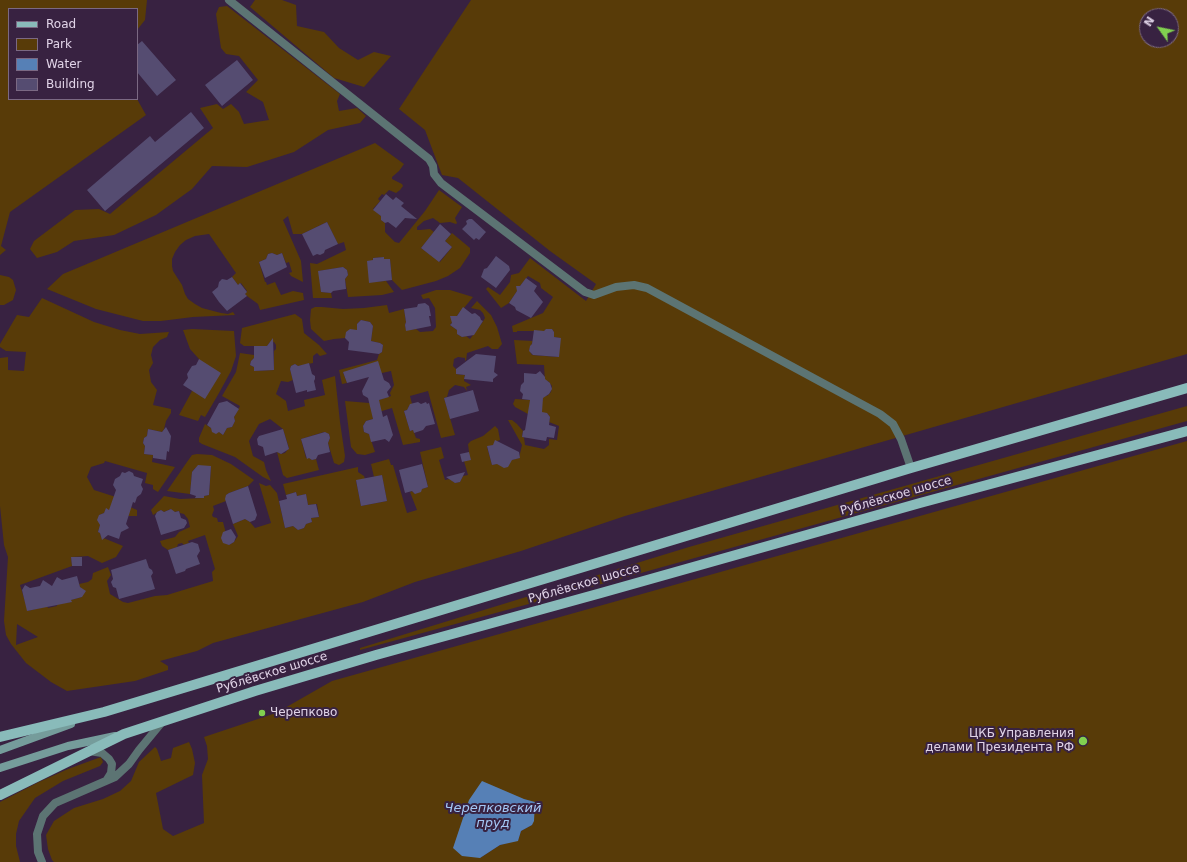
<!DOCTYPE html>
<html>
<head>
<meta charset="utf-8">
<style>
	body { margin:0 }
	#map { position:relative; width:1187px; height:862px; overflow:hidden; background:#382241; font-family:"DejaVu Sans",sans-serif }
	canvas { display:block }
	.legend { position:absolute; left:8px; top:8px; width:130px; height:92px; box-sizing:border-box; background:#382241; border:1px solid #7b6983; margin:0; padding:5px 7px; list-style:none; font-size:12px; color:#e0d3e7 }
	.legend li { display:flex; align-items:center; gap:8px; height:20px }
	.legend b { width:20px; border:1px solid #7b6983 }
	.north { position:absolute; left:1139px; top:8px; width:40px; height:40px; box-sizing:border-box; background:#382241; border:1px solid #7b6983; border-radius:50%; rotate:303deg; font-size:11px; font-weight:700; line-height:16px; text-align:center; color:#e0d3e7 }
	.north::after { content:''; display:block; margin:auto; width:14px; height:18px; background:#81d050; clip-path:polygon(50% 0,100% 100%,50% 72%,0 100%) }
</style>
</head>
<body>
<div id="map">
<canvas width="1187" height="862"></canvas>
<ul class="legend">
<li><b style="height:5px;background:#89bbba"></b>Road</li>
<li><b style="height:11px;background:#583b08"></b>Park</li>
<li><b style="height:11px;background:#5680b6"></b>Water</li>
<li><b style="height:11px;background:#554c71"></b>Building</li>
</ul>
<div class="north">N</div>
</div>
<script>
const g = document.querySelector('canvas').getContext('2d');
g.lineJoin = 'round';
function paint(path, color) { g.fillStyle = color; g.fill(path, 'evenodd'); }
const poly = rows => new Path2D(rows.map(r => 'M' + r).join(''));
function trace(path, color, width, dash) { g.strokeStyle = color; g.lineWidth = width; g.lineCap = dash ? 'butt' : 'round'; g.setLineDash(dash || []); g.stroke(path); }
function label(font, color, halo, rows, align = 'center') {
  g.font = font + ' "DejaVu Sans",sans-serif'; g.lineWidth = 4; g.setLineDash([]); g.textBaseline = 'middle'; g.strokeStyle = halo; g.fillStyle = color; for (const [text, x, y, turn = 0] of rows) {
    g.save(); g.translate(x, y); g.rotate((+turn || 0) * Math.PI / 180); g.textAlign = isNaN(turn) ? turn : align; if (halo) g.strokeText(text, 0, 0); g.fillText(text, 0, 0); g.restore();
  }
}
const green = poly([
	[0,0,147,0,145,20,137,30,137,9,9,9,9,99,137,99,146,115,10,212,1,246,6,250,0,255],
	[255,0,282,0,296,5,297,26,324,32,339,48,358,60,374,52,391,56,364,87,334,78,250,7],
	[471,0,1187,0,1187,354,625,516,521,551,415,582,363,602,213,643,197,651,160,661,168,666,168,670,135,681,67,691,51,682,26,663,11,644,6,635,4,621,8,557,4,545,0,506,0,358,8,357,8,370,24,371,26,352,6,351,0,347,0,344,17,315,29,317,42,298,94,322,120,330,140,334,169,332,167,337,160,340,153,347,151,355,153,363,149,370,151,382,157,390,153,405,171,409,171,413,166,421,164,429,162,432,148,429,147,436,144,438,143,443,145,446,144,454,153,455,152,462,175,467,158,492,153,489,153,485,145,483,147,473,105,461,104,463,91,467,87,477,94,490,119,498,130,507,137,510,137,516,129,516,106,509,104,513,99,515,100,525,98,532,100,533,101,537,123,546,116,557,102,563,88,556,71,557,72,566,20,585,28,611,47,606,48,608,57,606,57,604,71,602,71,600,82,597,82,595,85,592,84,590,81,589,79,584,88,582,92,579,93,573,108,567,111,575,107,581,110,594,123,602,128,603,155,596,167,595,213,581,212,572,215,569,205,535,188,541,189,543,184,545,182,543,178,544,177,547,168,550,162,546,160,541,175,537,179,532,190,527,188,519,184,514,180,513,179,511,174,512,171,509,164,512,161,510,153,515,151,510,164,496,180,499,204,498,204,496,209,495,211,466,195,468,192,472,190,494,167,491,187,462,192,455,197,454,212,455,231,464,254,480,248,486,229,493,226,495,226,501,213,506,214,510,212,515,213,517,217,518,218,522,223,522,229,545,234,542,238,536,233,524,245,519,250,522,255,528,271,523,259,483,266,486,270,485,277,493,285,528,293,526,298,530,304,528,306,524,312,522,311,518,319,517,317,504,308,505,306,494,297,496,296,492,286,495,283,484,358,467,358,472,364,476,365,479,356,481,361,506,387,501,382,475,374,477,371,464,389,459,391,465,393,465,407,513,417,510,410,492,412,491,415,494,422,489,428,487,420,452,441,447,444,458,439,460,445,480,450,479,455,483,460,482,463,476,468,475,464,461,469,452,468,444,471,441,483,436,495,426,498,429,500,440,494,442,494,445,487,447,492,465,519,458,522,445,508,420,512,420,517,424,523,431,522,435,524,438,525,445,544,449,549,445,549,439,557,440,559,426,549,422,550,417,547,413,543,413,540,415,528,414,515,407,513,404,515,399,543,401,543,396,547,396,551,392,552,386,548,381,545,381,544,365,517,364,514,340,533,341,529,350,532,355,558,357,560,338,554,337,554,332,552,329,547,329,544,331,517,331,517,332,513,332,512,326,543,313,553,297,541,288,540,283,528,276,520,286,518,286,517,291,509,303,501,308,486,289,488,287,500,295,510,282,511,275,519,273,530,258,586,301,596,284,550,251,458,178,442,175,425,130,399,109],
	[1147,16,1171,16,1171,40,1147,40],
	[17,624,38,637,16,645],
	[227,6,340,94,337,101,339,111,357,108,366,116,360,123,328,130,294,152,247,167,212,166,192,189,156,215,114,235,74,241,57,252,37,258,30,249,34,241,75,210,99,209,110,214,213,128,200,108,217,104,223,109,231,104,239,112,244,124,269,120,263,102,246,92,258,80,239,56,226,54,221,48,216,14,219,7],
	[375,143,404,164,399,171,392,177,392,179,402,184,403,186,400,190,396,193,389,190,384,195,382,194,378,199,380,201,373,209,381,216,381,220,385,223,385,232,395,242,399,243,425,211,439,190,462,207,455,218,457,223,456,224,450,222,440,223,433,218,424,221,417,227,417,230,420,230,430,229,434,232,421,248,440,262,452,247,445,241,452,233,470,248,470,253,460,268,448,276,436,281,402,290,392,280,390,259,384,259,384,257,373,258,369,282,386,281,394,292,382,295,348,297,345,279,348,275,347,270,343,267,319,271,321,292,331,293,332,298,313,298,310,263,317,264,346,250,344,242,338,244,327,222,302,234,293,234,288,216,283,220,301,261,303,282,291,276,289,273,292,272,289,262,286,263,282,253,277,255,272,253,268,254,266,259,259,262,265,282,266,282,267,285,275,282,281,295,293,291,303,293,304,300,260,310,258,304,247,296,245,294,247,291,241,283,238,285,232,277,236,273,209,234,195,236,186,240,180,245,175,252,172,259,172,266,173,271,182,285,185,294,188,299,195,304,202,308,221,313,228,314,233,312,235,315,193,317,161,321,143,321,96,309,47,289,63,274],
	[0,275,9,277,13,280,16,290,13,300,4,305,0,305],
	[436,290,450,290,473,297,464,308,462,309,450,325,457,330,457,334,462,337,466,336,470,339,482,323,485,318,483,313,480,310,471,308,477,301,491,315,497,327,502,344,498,349,492,349,488,346,467,353,466,361,465,360,465,358,458,357,454,359,453,366,456,369,456,374,463,375,463,373,465,373,464,381,471,385,466,387,467,391,464,387,455,385,449,390,447,397,444,398,455,435,441,438,428,391,410,396,412,404,408,407,409,409,404,411,410,431,413,430,416,438,420,439,420,442,403,445,392,408,372,414,373,419,366,421,363,426,364,432,369,434,375,452,365,455,357,454,351,447,345,401,369,403,391,396,390,393,394,385,391,371,382,373,343,372,347,383,342,384,339,370,377,360,379,354,382,352,383,345,380,343,371,341,373,326,370,322,361,320,357,324,357,330,345,338,334,339,324,341,311,329,310,320,311,309,315,307,322,307,343,309,364,308,387,305,389,313,404,309,406,322,405,325,406,329,408,330,416,329,420,332,433,331,436,327,435,308,429,298,423,299,421,295],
	[295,314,302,319,304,333,319,345,327,354,320,356,317,353,313,356,313,363,298,366,295,364,291,366,290,369,293,380,288,382,281,381,276,394,286,401,288,411,305,406,304,400,325,395,322,380,335,376,340,422,345,456,344,462,339,465,334,463,328,443,330,438,329,434,324,432,301,439,306,458,309,458,312,460,316,459,319,470,287,478,283,475,277,452,281,454,285,453,289,448,283,429,270,419,259,424,249,441,253,456,264,462,266,470,271,481,263,477,235,457,202,444,199,442,199,438,205,424,211,428,215,433,219,432,223,435,227,428,232,427,235,421,234,417,240,406,222,396,236,372,240,353,254,355,254,358,251,361,250,365,254,367,254,371,274,370,274,351,276,349,276,345,274,342,270,342,267,346,244,346,240,343,242,328],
	[192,329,234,331,236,356,231,371,219,393,205,417,201,415,198,421,179,415,192,391,199,359,190,349,183,330],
	[1187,406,1187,421,569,593,360,650,360,648,689,547],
	[1187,441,1187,862,54,862,52,860,48,849,46,835,54,821,74,808,103,799,120,791,131,781,139,762,155,747,157,749,161,761,171,758,173,748,189,742,192,749,195,763,193,775,156,793,163,829,173,836,204,823,202,775,208,759,207,746,204,737,276,713,332,681],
	[524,799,535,803,532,825,521,831,518,840,500,845,480,858],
	[101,757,103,762,100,766,63,781,35,798,19,821,16,834,16,846,20,862,0,862,0,802,39,782,68,769]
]);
const water = poly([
	[482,781,524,799,535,802,534,821,532,825,521,831,518,841,500,845,480,858,462,856,453,848,469,800]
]);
const building = poly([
	[142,41,176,80,157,96,137,72,137,45],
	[237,60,253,80,222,106,205,85],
	[191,112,204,128,105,211,87,190,150,136,155,142],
	[386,194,393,200,396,197,404,203,401,206,417,219,405,218,396,228,388,222,385,223,381,220,381,216,373,210],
	[469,219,472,219,486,232,479,240,476,238,474,240,462,229,467,224,466,221],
	[327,222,338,244,325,250,324,253,320,255,317,254,313,256,302,234],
	[440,224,451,234,445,241,452,247,439,262,421,248],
	[272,253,277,255,282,253,287,267,265,278,259,262,266,259,268,254],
	[496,256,509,266,510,270,496,288,481,277,484,269,487,268],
	[384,257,384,259,390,259,392,280,369,283,367,261,373,260,373,258],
	[343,267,347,270,348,275,345,279,346,289,333,291,331,293,321,292,318,271],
	[232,277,238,285,240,283,247,292,245,294,247,296,227,311,219,302,212,292,218,287,219,282,222,279,227,280],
	[526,278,537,286,534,291,543,302,531,318,516,310,515,307,509,303,517,291,516,286,520,286],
	[425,303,429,306,431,316,429,316,431,326,406,331,405,325,406,322,404,309,417,307,418,304],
	[463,307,472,314,475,313,480,317,481,320,483,321,474,335,462,337,457,334,457,330,450,325,452,323,450,316,457,316],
	[361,320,370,322,373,326,371,341,380,343,383,345,382,352,379,354,348,350,349,342,345,338,346,332,350,329,357,330,357,324],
	[546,329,552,329,554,332,554,337,561,338,559,357,533,355,529,351,530,346,532,344,534,330,544,331],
	[273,338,274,370,254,371,254,367,250,365,251,361,254,358,254,346,267,346],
	[476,354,496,356,494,372,498,375,493,379,493,382,464,379,465,375,456,374,456,369],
	[199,359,221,373,205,399,183,385,188,378,187,374,192,366,196,365],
	[378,361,384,380,389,383,391,387,387,392,389,397,379,400,383,417,387,415,393,435,389,442,385,439,371,442,369,434,364,432,363,426,366,421,373,419,368,398,363,395,362,391,369,377,347,383,343,372],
	[309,363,312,374,315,376,315,379,314,381,316,390,307,392,307,390,296,393,290,369,291,366,295,364,298,366],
	[540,371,545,377,545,379,550,383,552,389,549,394,543,398,542,412,547,413,550,417,549,425,556,427,554,438,547,437,546,441,522,437,523,431,525,430,530,400,522,399,523,394,520,391,521,385,524,382,524,373,536,374],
	[473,390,479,411,450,419,444,398],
	[227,401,239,409,234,417,235,421,232,427,227,428,223,435,219,432,216,434,212,432,211,428,207,425,219,403],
	[418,402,421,404,426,402,427,404,429,403,435,424,426,426,423,430,414,433,413,430,410,431,404,411,407,410,410,404],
	[166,427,171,436,169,452,167,451,166,460,153,458,153,455,144,454,145,446,143,443,144,438,147,436,148,429,162,432],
	[283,429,289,449,281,454,277,452,265,456,263,447,258,445,257,439,259,436],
	[325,432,329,434,330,438,328,443,330,452,318,455,316,459,312,460,309,458,307,459,301,439],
	[495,440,519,452,520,458,512,460,508,467,504,468,497,464,492,465,487,446,493,445],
	[469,452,471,460,462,462,460,454],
	[422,464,428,487,422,489,421,492,415,494,412,491,405,493,399,470],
	[198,465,211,466,209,495,204,496,204,498,195,498,196,496,190,494,192,472],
	[129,471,133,473,134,476,143,479,141,485,143,489,141,494,137,497,135,503,133,502,126,524,129,528,121,532,119,539,108,535,102,540,100,533,98,532,100,525,97,520,99,515,104,513,106,508,109,510,116,490,113,485,115,479,120,476,122,472,125,473],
	[465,472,460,482,455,483,446,477],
	[382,475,387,501,361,506,356,480],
	[248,486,257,515,255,520,250,522,245,519,233,524,225,499,226,495,229,493],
	[296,492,297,496,306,494,308,505,316,504,319,517,311,518,312,522,306,524,304,528,298,530,293,526,285,528,279,501,287,499,286,495],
	[171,509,175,512,179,511,181,518,186,520,187,523,184,528,161,535,155,516,157,512,161,510,164,512],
	[231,529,236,537,234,542,229,545,223,543,221,538,223,532],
	[192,542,198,544,200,551,197,556,200,564,186,569,185,571,176,574,168,550],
	[71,557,82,557,82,566,72,566],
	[146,559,149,568,152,570,153,573,151,576,155,589,119,599,116,588,113,587,111,582,113,579,111,570],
	[77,576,80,587,86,591,82,597,71,600,72,602,27,611,22,590,25,585,30,588,40,586,43,580,52,586,57,577,62,580]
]);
const street = poly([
	[229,0,429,159,433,166,434,174,441,183,585,292,594,295,616,287,634,285,647,288,880,414,893,424,901,439,911,468],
	[89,751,102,753,109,759,112,764,111,773,106,781],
	[42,862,38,852,37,834,43,816,55,803,115,777,129,764,139,750,163,721]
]);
const secondary = poly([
	[0,750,71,724],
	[0,768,68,746,115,736]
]);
const primary = poly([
	[0,737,104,712,911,468,1187,388],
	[0,795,124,734,255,691,376,655,601,593,920,503,1187,431]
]);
const markers = [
	[262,713,4,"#81d050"],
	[1083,741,5,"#81d050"]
];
const streetNames = [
	["Рублёвское шоссе",896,496,-16],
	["Рублёвское шоссе",584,584,-16],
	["Рублёвское шоссе",272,673,-17]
];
const poiNames = [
	["Черепково",270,713],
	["ЦКБ Управления",1074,734,"right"],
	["делами Президента РФ",1074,748,"right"]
];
const waterNames = [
	["Черепковский",493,809],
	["пруд",493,824]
];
paint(green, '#583b08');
paint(water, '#5680b6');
paint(building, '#554c71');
trace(street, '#5c7473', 8);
trace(secondary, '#759c9b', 8);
trace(primary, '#89bbba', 10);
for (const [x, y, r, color] of markers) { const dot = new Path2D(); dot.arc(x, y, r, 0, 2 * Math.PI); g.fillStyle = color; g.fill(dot); trace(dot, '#382241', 1.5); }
label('12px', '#e0d3e7', '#382241', streetNames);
label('12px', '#e0d3e7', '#382241', poiNames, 'left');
label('italic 13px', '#a3c6f4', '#382241', waterNames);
</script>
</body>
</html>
